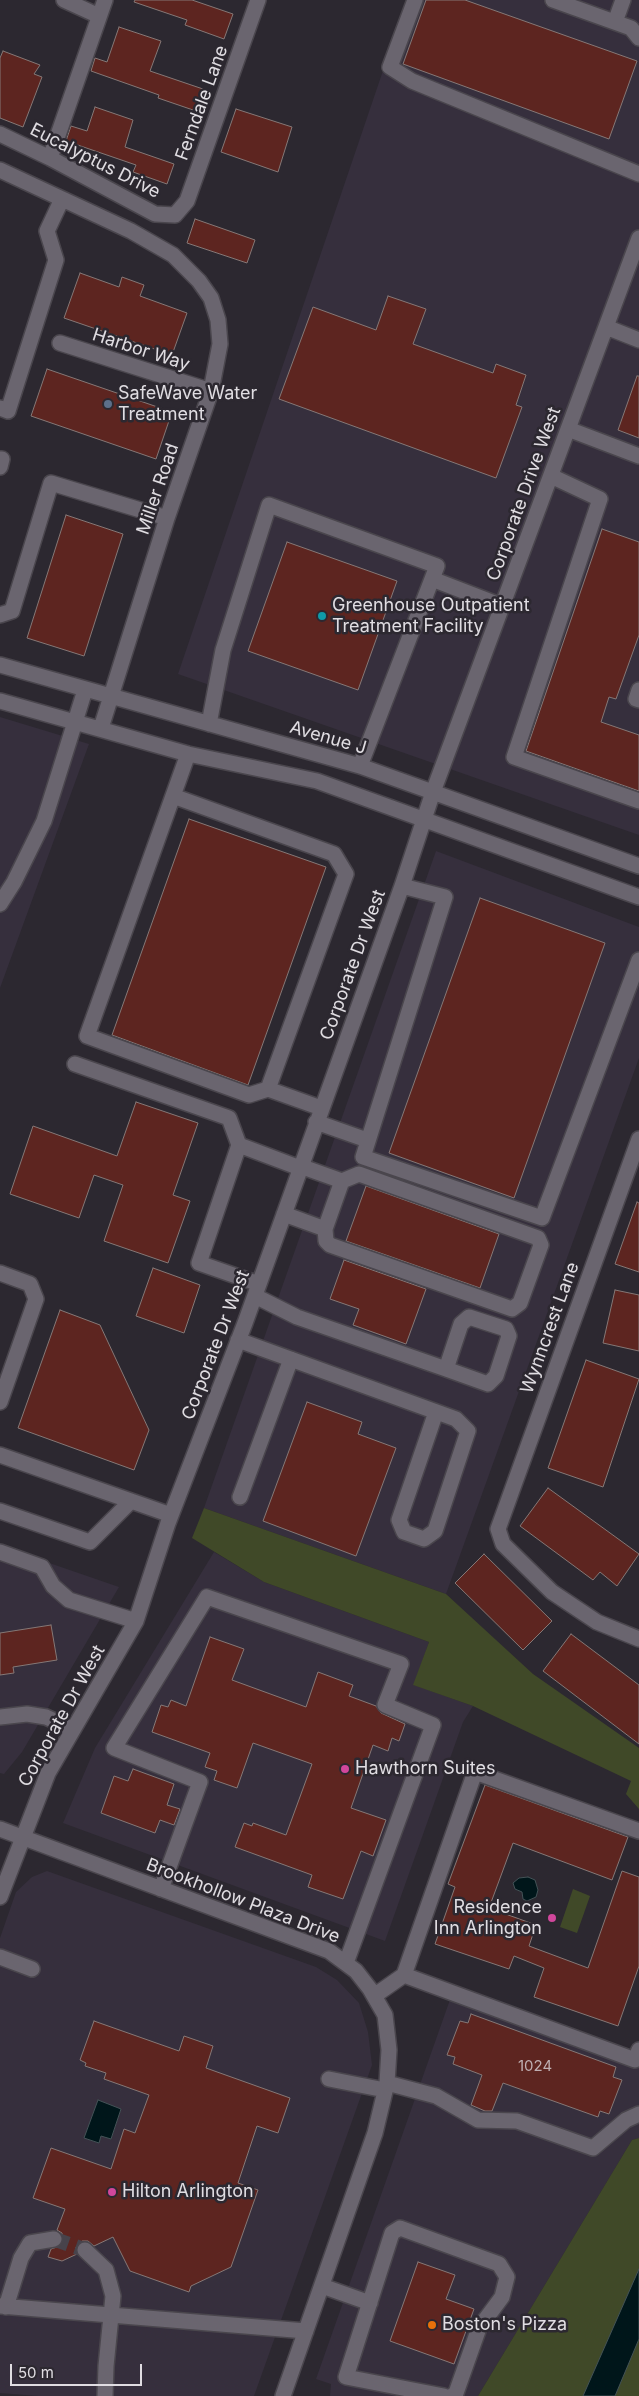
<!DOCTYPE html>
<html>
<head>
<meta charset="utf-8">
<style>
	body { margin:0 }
	#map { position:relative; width:639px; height:2396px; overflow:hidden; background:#2c2830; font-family:Inter,sans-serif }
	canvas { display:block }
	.scale { position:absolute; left:10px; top:2364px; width:132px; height:22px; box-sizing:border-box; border:2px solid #e0dde2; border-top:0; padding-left:6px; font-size:15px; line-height:18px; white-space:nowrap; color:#e0dde2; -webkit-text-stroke:4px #2c2830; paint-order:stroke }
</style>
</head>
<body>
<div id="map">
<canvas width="639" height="2396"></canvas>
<div class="scale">50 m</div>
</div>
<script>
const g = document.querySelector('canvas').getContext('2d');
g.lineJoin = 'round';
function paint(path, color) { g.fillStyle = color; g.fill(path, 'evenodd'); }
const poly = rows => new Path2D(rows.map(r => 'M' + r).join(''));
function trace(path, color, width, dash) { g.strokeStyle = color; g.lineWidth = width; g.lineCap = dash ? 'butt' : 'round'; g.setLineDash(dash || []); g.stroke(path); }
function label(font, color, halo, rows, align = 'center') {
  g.font = font + ' Inter,sans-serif'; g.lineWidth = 5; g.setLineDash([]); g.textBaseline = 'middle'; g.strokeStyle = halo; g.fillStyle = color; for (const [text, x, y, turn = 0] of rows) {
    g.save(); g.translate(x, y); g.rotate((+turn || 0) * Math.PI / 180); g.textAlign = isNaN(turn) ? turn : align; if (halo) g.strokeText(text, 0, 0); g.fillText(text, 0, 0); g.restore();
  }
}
const built = poly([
	[407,0,639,0,639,835,178,674],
	[0,717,89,744,0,988],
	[436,851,639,927,639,1058,446,1594,204,1508],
	[0,1546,119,1587,22,1752,4,1774,0,1773],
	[214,1552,264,1582,429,1642,414,1685,473,1706,463,1722,385,1941,63,1823,95,1748],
	[47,1871,316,1967,337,1980,359,2003,368,2032,372,2065,254,2396,38,2396,0,2393,0,1938,16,1892,32,1877],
	[452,1994,639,2060,639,2138,632,2140,478,2396,330,2396,331,2384,316,2379]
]);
const green = poly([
	[204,1508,446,1594,533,1674,639,1748,639,1809,626,1794,631,1781,473,1706,413,1685,429,1642,264,1582,192,1538],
	[573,1889,590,1896,577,1933,560,1927],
	[639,2138,639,2396,478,2396,632,2140]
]);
const water = poly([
	[528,1877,535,1880,538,1890,536,1897,527,1901,523,1899,522,1892,515,1889,513,1883,519,1878,528,1877],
	[98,2100,121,2109,111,2139,101,2136,99,2143,84,2138,98,2100],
	[639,2269,639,2339,615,2396,583,2396,639,2269]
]);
const building = poly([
	[135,0,192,0,233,14,224,39,185,25,187,20,134,2,135,0],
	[426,0,465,0,637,61,609,139,403,64,426,0],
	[119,27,161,41,150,71,203,89,196,111,158,98,159,95,91,71,95,58,107,62,119,27],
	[3,51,40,65,34,74,42,77,23,127,0,118,0,58,3,51],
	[95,107,133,120,125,147,174,164,167,184,133,172,136,165,66,141,71,126,87,131,95,107],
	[236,109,292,127,278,172,221,152,236,109],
	[195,219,255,240,247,263,187,243,195,219],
	[80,273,119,287,122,277,144,285,140,296,187,313,172,355,64,318,80,273],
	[388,296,426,309,413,344,493,373,496,364,526,375,516,405,522,407,496,478,279,399,313,307,376,330,388,296],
	[47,369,172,412,156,459,31,416,47,369],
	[637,376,639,376,639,438,618,430,637,376],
	[66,515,123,534,84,656,27,638,66,515],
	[602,529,639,542,639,635,616,699,609,697,601,722,639,735,639,791,526,751,602,529],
	[287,542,397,581,358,690,248,651,287,542],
	[189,819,326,867,248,1085,112,1035,189,819],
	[480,898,605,943,514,1198,389,1153,480,898],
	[136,1102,198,1123,173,1195,190,1201,168,1263,104,1241,123,1185,94,1175,79,1218,10,1194,33,1126,117,1156,136,1102],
	[366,1186,499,1234,480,1288,346,1241,366,1186],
	[637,1202,639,1203,639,1272,615,1264,637,1202],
	[344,1260,426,1289,406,1344,353,1325,359,1309,330,1299,344,1260],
	[153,1268,200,1285,184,1333,136,1316,153,1268],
	[615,1290,639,1295,639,1351,603,1343,615,1290],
	[60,1310,100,1325,149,1430,134,1470,18,1428,60,1310],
	[586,1360,639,1379,603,1487,548,1468,586,1360],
	[307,1402,362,1422,358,1434,396,1448,356,1556,263,1521,307,1402],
	[548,1488,639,1554,617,1586,600,1572,593,1580,520,1526,548,1488],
	[484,1554,552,1621,523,1650,455,1583,484,1554],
	[51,1625,57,1660,13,1667,14,1673,0,1675,0,1633,51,1625],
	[571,1634,639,1685,639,1744,543,1671,571,1634],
	[210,1637,244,1649,232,1680,306,1707,318,1672,353,1685,349,1696,376,1706,381,1713,405,1724,399,1741,392,1738,388,1751,373,1745,351,1808,386,1820,373,1856,361,1851,343,1899,308,1887,312,1875,235,1847,244,1823,252,1826,253,1823,286,1835,312,1764,253,1743,237,1788,214,1780,217,1771,205,1767,210,1753,152,1732,161,1705,168,1707,171,1700,186,1706,210,1637],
	[133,1769,174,1784,167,1805,180,1809,174,1825,160,1820,155,1833,101,1813,114,1776,128,1781,133,1769],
	[485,1785,628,1837,612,1880,513,1843,489,1908,536,1925,529,1946,588,1968,622,1871,639,1877,639,1966,618,2026,534,1997,544,1968,514,1956,509,1969,435,1944,455,1887,448,1884,485,1785],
	[471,2014,616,2067,613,2077,622,2080,609,2114,600,2111,598,2117,503,2083,492,2111,485,2111,471,2105,482,2075,453,2064,455,2057,447,2055,460,2021,468,2023,471,2014],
	[94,2021,179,2051,184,2036,213,2046,206,2068,290,2098,278,2133,257,2126,238,2183,258,2190,231,2267,191,2286,189,2292,130,2271,113,2237,94,2246,88,2241,82,2241,76,2247,77,2254,62,2261,48,2257,51,2249,60,2246,63,2242,62,2233,57,2230,65,2209,33,2198,51,2148,111,2169,124,2129,135,2133,149,2095,104,2079,106,2073,85,2066,86,2063,80,2060,94,2021],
	[418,2262,455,2275,446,2299,474,2309,454,2364,390,2341,418,2262]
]);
const minorTunnel = poly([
	[54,2239,85,2250]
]);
const minor = poly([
	[64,0,99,16],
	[415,0,390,67,412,81,639,174],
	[553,0,631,28,639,38],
	[615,22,623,0],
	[0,134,50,158,155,214,175,215,187,201,258,0],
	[50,158,105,0],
	[0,170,131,231,173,255,199,281,211,298,218,320,220,344,211,391,167,518,101,728],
	[606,327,639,340],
	[60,343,211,391],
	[0,408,8,411,56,260,47,231,62,199],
	[568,429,639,456],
	[0,459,2,459,0,467],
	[551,476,600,499,514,757,639,801],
	[0,615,12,611,51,483,167,518],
	[0,665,360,766,639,866],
	[639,690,636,699,639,700],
	[0,701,188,754,317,781,639,897],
	[209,724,223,650,269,505,437,566,432,579,502,606],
	[188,754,87,1036,249,1095,268,1089,321,1108],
	[360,766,432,579],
	[173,796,334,854,346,874,268,1089],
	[402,886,445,897,363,1157,542,1218,639,960],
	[0,904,14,882,44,821,85,690],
	[75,1064,229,1118,239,1145,300,1168],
	[316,1122,367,1140],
	[639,1139,498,1529,503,1544,552,1592,597,1622,639,1639],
	[239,1145,199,1263,259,1284],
	[284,1214,325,1229,326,1241,330,1245,512,1309,520,1303,541,1245,538,1238,359,1174,342,1181,300,1166],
	[325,1229,342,1181],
	[0,1273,30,1284,36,1299,0,1402],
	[255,1296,297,1317,446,1369,461,1324,469,1317,506,1329,509,1336,496,1376,488,1384,446,1369],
	[238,1340,456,1419,468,1431,435,1531,424,1539,404,1532,399,1520,436,1412],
	[0,1455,171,1515],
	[240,1497,291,1359],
	[0,1511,90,1542,131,1501],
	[0,1552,42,1567,53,1586,69,1600,136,1621],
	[0,1717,27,1714,46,1717,72,1729],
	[0,1829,329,1951,356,1971,370,1989,385,2015,389,2050,387,2083,375,2133,283,2396],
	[161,1889,200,1782,114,1748,207,1597,401,1664,385,1705,433,1725,346,1963],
	[0,1897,48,1773,136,1621,168,1523,245,1323,402,886,433,792,639,238],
	[0,1957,32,1969],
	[404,1975,635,2060,639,2050],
	[374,1996,404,1975,475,1772,639,1831],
	[329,2079,385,2090],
	[387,2083,436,2096,478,2120,517,2121,593,2148,626,2120,639,2114],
	[85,2250,106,2270,113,2296,106,2366,105,2396],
	[322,2286,370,2303],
	[0,2306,306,2331],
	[6,2307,21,2258,30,2243,54,2239],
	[444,2396,346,2377,392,2233,400,2228,499,2264,507,2277,502,2297,479,2328,456,2393,452,2396]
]);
const markers = [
	[108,404,5,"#5c6f8a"],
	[322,616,5,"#0f9aa8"],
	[345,1769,5,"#d1479c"],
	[552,1918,5,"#d1479c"],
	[112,2192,5,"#d1479c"],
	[432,2325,5,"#e8710a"]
];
const numberNames = [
	["1024",535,2066]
];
const streetNames = [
	["Ferndale Lane",202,103,-70],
	["Eucalyptus Drive",95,161,27],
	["Harbor Way",141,350,18],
	["Miller Road",158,489,-71],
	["Corporate Drive West",524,494,-70],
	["Avenue J",328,738,16],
	["Corporate Dr West",353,965,-70],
	["Wynncrest Lane",550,1328,-70],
	["Corporate Dr West",216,1345,-69],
	["Corporate Dr West",62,1716,-61],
	["Brookhollow Plaza Drive",243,1901,21]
];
const poiNames = [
	["SafeWave Water",118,394],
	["Treatment",118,415],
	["Greenhouse Outpatient",332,606],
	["Treatment Facility",332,627],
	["Hawthorn Suites",355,1769],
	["Residence",542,1908,"right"],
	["Inn Arlington",542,1929,"right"],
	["Hilton Arlington",122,2192],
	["Boston's Pizza",442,2325]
];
paint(built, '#362f3d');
paint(green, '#404928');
paint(water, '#00161a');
trace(water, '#435256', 1);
paint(building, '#5d2520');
trace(building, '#857876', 1);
trace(minorTunnel, '#47434b', 15, [15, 8]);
trace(minor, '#4a464d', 18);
trace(minor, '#6a656f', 15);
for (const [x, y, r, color] of markers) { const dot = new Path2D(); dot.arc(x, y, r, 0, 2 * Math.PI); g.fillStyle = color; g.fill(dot); trace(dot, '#2c2830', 2); }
label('15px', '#bfafb2', null, numberNames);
label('18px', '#e0dde2', '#2c2830', streetNames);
label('18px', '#e0dde2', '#2c2830', poiNames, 'left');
</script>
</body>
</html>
